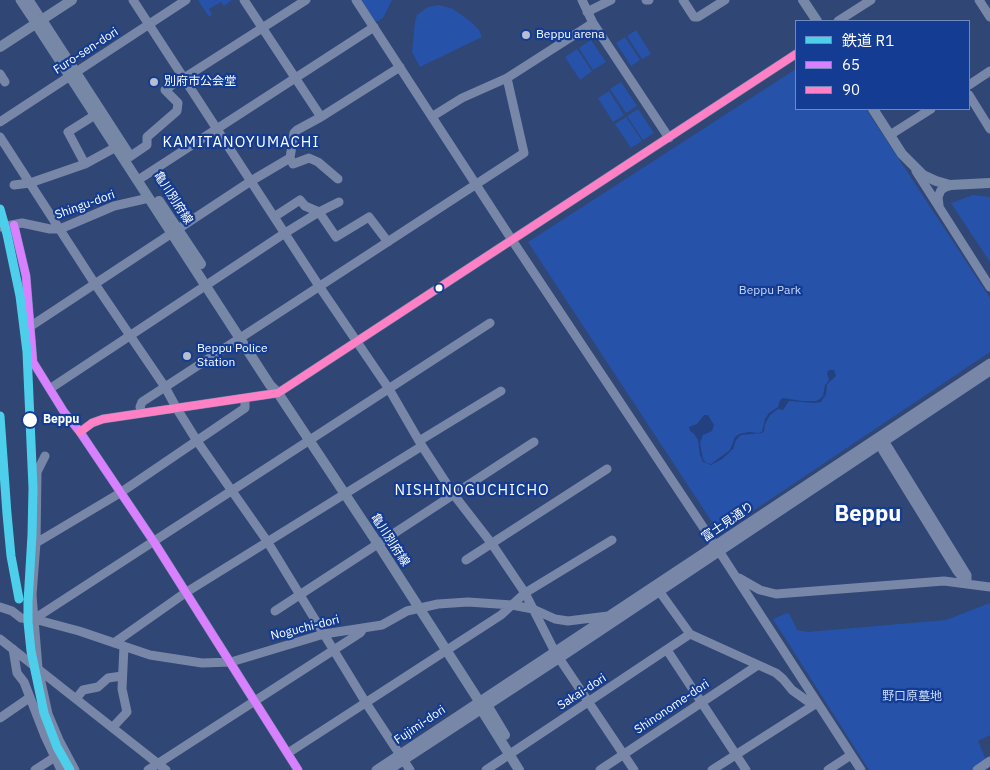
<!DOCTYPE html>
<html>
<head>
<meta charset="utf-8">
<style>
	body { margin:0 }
	#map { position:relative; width:990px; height:770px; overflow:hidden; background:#304675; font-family:"IBM Plex Sans","Noto Sans JP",sans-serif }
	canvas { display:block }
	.legend { position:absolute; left:795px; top:20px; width:175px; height:90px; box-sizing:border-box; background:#133c92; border:1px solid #718abe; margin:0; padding:6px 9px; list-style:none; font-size:15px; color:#fff }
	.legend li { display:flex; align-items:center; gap:10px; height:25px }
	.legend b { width:25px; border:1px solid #718abe }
</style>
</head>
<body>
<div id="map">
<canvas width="990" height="770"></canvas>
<ul class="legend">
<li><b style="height:6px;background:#4dcfeb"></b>鉄道 R1</li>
<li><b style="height:6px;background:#d880ff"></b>65</li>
<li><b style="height:6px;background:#ff80c5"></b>90</li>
</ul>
</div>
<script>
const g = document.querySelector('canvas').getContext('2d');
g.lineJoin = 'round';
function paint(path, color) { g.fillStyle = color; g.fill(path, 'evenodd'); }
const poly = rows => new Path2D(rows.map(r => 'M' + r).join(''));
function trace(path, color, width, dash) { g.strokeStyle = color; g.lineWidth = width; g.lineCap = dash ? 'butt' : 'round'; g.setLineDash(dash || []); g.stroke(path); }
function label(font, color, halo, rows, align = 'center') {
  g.font = font + ' "IBM Plex Sans","Noto Sans JP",sans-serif'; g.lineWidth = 4.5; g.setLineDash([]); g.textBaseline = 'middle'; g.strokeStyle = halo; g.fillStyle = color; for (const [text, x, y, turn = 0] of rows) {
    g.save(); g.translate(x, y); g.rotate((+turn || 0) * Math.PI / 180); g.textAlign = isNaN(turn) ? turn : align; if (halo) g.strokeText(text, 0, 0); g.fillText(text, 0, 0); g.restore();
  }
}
const green = poly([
	[198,0,232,0,224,6,221,2,209,9,212,14,209,17],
	[361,0,392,0,383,18,376,22],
	[439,5,453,9,470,21,479,30,482,37,420,67,412,52,415,22,417,15,428,7],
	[636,30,651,54,642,59,627,36],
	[625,37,640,60,631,66,616,43],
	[591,40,606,62,593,70,579,48],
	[577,49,592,71,580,80,565,57],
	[796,69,796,109,866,109,990,298,990,352,726,529,716,528,528,242],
	[621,82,637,106,626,113,610,89],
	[609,91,624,115,613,122,598,98],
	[638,109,654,133,643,140,627,116],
	[626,117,642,141,631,148,615,124],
	[973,195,990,197,990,262,951,203],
	[990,603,990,735,978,741,986,760,984,764,972,770,869,770,773,619,787,613,790,615,797,630,807,632,946,620]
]);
const water = poly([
	[829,370,834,370,836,376,827,384,826,394,821,402,815,403,789,401,783,410,778,409,770,415,765,424,764,431,762,433,741,435,736,440,733,449,722,459,711,465,703,462,700,455,698,440,694,434,690,431,689,427,697,424,704,415,708,415,714,425,712,431,703,435,700,443,703,459,706,463,711,464,730,450,735,437,739,434,749,432,758,433,762,432,765,419,769,413,778,407,780,400,783,398,802,401,816,401,820,399,823,396,825,385,829,380,827,373]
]);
const minor = poly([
	[20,0,36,24],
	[29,0,42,20],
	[133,0,319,286,389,389,422,446,454,495,492,544,525,593,555,652,634,770],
	[244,0,321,117],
	[356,0,512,240,719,551,861,770],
	[582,0,593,23,669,138],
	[646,0,649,0],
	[683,0,694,17,698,17,725,0],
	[979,0,990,17],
	[587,12,611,0],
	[838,21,871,0],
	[0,74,5,82],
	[184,78,306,0],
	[969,85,990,71],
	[969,95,990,129],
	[433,116,462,98,507,78,593,23],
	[0,122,186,0],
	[890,135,931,109],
	[0,137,95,284,165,387,177,409,197,441,267,541,366,703,410,770],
	[290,158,293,164,309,158,318,162,338,179],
	[125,160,147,145,147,137,177,111,178,103,165,90,183,77],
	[85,164,68,132,95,115],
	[916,171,990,287],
	[138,180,374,27],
	[14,185,30,183,85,164,116,147],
	[939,205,938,197,941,190,946,187,953,185],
	[274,217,300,200,305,206,319,212,336,237,369,217,388,242],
	[14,225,26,276,33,362,64,412,80,432,154,542,298,770],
	[0,227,22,223,50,229,60,229,114,206,149,198],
	[31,326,251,181,290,158,294,133,297,130,321,117,400,67],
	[51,388,285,233,319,212,339,202],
	[142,413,140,407,142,402,524,153,507,78],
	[80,432,92,423,103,419,278,393,796,54],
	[880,439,888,447,967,575,967,583],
	[879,440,883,451,957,571,966,582],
	[419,441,501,391],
	[45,456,37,472,36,543,32,595,38,668,48,714,59,740,75,770],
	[36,543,120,493,245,408,245,399],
	[466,560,607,469],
	[739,578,760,590,776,594,944,581,990,587],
	[657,588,690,634,776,673,783,679,792,690,813,705],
	[0,607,12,611,21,618,34,619,79,631,150,655,202,663,231,662,324,634,382,625,407,611,438,604,468,602,512,605,533,609,555,619,568,621,608,616],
	[275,611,534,442],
	[34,619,490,323],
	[0,639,166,770],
	[114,643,185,593,422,446],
	[13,649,17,673,24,682,45,736,61,770],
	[667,650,746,770],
	[76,699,83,690,98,687,108,678,122,676],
	[0,718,29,698],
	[113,727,127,712,122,689,124,646],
	[288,753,501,615,525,593,612,540],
	[35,770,55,757],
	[148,770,360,633,363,629],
	[376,770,990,363],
	[389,770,560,658,990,371],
	[486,770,690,634],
	[600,770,758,665],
	[712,770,817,703],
	[828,770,851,755],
	[977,770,990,761]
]);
const major = poly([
	[803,0,817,21],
	[42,20,128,153],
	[36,24,270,385,278,393,378,544,479,701,481,709,519,770],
	[0,47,72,0],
	[873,109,902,154,923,175,936,181,950,185,990,183],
	[159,201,201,264],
	[479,701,487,705,505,735]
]);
const bus1 = poly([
	[14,225,26,276,33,362,64,412,80,432,154,542,298,770]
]);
const bus2 = poly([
	[80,432,92,423,103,419,278,393,796,54]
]);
const rail1 = poly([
	[0,209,7,234,20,296,27,352,33,488,32,535,28,602,28,622,31,651,44,713,57,747,70,770],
	[0,416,7,514,11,556,19,599]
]);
const markers = [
	[526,35,5,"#b7becf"],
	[154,82,5,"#b7becf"],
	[439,288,4.5,"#fff"],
	[187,356,5,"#b7becf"],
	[30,420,8,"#fff"]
];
const poiNames = [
	["Beppu arena",536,35],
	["別府市公会堂",164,82],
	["Beppu Police",197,349],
	["Station",197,363]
];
const streetNames = [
	["Furo-sen-dori",86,51,-33],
	["亀川別府線",173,198,57],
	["Shingu-dori",85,205,-20],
	["富士見通り",728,522,-34],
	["亀川別府線",390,540,57],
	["Noguchi-dori",305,628,-14],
	["Sakai-dori",582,692,-33],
	["Shinonome-dori",672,707,-34],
	["Fujimi-dori",420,725,-34]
];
const parkNames = [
	["Beppu Park",770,291],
	["野口原墓地",912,697]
];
const stopNames = [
	["Beppu",43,420]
];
const quarterNames = [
	["KAMITANOYUMACHI",241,143],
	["NISHINOGUCHICHO",472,491]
];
const townNames = [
	["Beppu",868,515]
];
paint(green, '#2652a9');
paint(water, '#234180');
trace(minor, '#7887a8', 9);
trace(major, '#7787a6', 10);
trace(bus1, '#d880ff', 8);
trace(bus2, '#ff80c5', 8);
trace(rail1, '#4dcfeb', 9);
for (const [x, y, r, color] of markers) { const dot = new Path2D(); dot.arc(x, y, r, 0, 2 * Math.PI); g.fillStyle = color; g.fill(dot); trace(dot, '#133c92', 2); }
label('12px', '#fff', '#133c92', poiNames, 'left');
label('12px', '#fff', '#133c92', streetNames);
label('12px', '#c7d9fd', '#133c92', parkNames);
label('bold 12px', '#fff', '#133c92', stopNames, 'left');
g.letterSpacing = '1px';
label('15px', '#fff', '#133c92', quarterNames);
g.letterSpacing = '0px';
label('bold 22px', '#fff', '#133c92', townNames);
</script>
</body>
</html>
